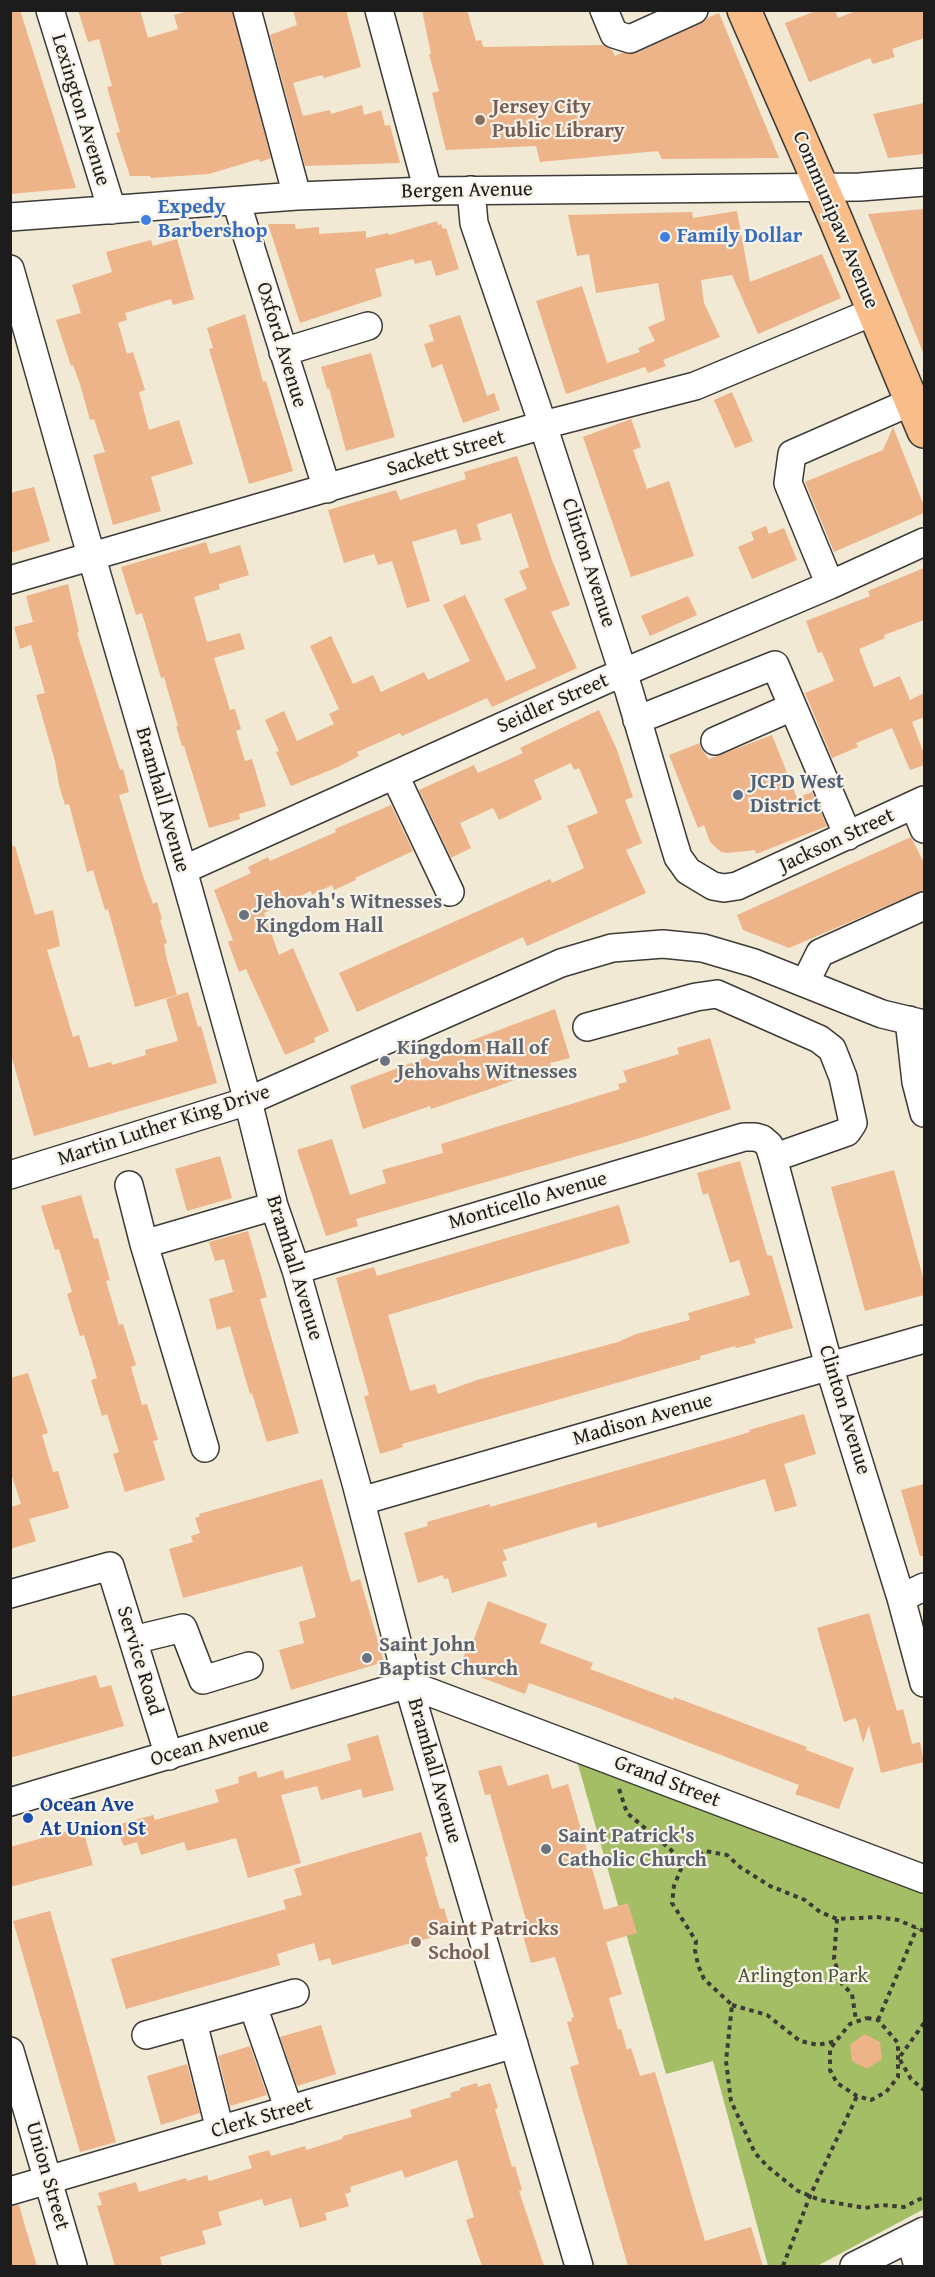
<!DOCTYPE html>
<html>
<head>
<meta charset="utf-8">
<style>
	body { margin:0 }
	#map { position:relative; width:935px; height:2277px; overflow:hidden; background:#f1e9d3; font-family:"Gentium Book Plus",serif }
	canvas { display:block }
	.frame { position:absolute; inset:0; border:12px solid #1c1c1c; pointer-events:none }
</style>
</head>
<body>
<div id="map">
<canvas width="935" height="2277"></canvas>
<div class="frame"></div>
</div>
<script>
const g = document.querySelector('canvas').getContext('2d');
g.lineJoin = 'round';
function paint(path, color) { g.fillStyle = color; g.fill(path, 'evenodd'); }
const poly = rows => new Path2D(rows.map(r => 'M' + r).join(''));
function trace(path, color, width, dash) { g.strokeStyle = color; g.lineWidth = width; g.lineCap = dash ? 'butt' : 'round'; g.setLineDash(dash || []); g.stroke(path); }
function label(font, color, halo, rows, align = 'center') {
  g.font = font + ' "Gentium Book Plus",serif'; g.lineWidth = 4.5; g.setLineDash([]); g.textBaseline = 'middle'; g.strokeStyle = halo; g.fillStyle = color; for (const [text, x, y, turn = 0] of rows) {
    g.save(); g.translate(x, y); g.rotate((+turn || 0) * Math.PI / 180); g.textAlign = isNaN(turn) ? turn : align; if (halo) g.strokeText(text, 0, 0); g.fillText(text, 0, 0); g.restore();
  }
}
const green = poly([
	[577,1761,924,1892,924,2209,817,2266,768,2266,713,2061,666,2074]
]);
const building = poly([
	[10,10,20,10,76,188,10,194],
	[78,10,140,10,148,38,178,29,174,15,191,10,232,10,271,158,260,162,259,159,209,174,151,178,150,176,130,176,116,133,120,132,107,87,112,86,99,39,88,42],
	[293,10,346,10,361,67,324,78,322,75,293,83,303,116,330,110,331,114,362,105,364,115,381,110,385,126,390,125,400,163,305,166,270,35,297,25],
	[422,10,467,10,476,41,481,40,483,47,603,45,612,50,615,56,622,53,636,53,700,24,707,18,719,13,779,158,662,159,658,151,540,162,536,146,446,150,432,93,439,91,429,54,431,54],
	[818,10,835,10,838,18,858,10,924,10,924,38,892,49,895,57,873,64,870,58,809,82,785,23],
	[924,103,924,154,888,158,873,114],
	[924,209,924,355,868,214],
	[737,211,750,282,822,254,841,298,758,334,732,275,701,280,704,303,720,337,663,360,666,366,648,373,645,367,566,394,536,301,582,286,607,363,640,352,638,348,655,341,648,327,665,320,658,283,596,293,589,254,577,256,568,215,692,212,693,218],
	[437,221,438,225,441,224,443,229,446,228,459,269,436,276,431,260,415,264,413,259,375,269,382,296,300,323,268,224,295,224,296,229,319,227,319,234,366,231,366,238,388,233,389,235],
	[177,239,194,299,173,305,171,299,125,313,127,320,118,323,127,354,133,352,145,390,139,392,149,430,179,420,193,464,151,477,161,511,113,525,93,455,105,452,94,419,90,420,80,384,73,365,71,366,56,320,81,313,72,285,112,272,106,252,151,240,153,246],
	[245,314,263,382,266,381,293,471,249,484,209,349,213,348,207,328],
	[460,315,487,396,494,393,500,410,463,423,442,364,432,368,424,344,434,341,429,325],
	[371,353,395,437,346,451,329,388,327,389,321,367],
	[732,392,753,441,735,448,714,400],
	[631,419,641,447,633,450,647,489,669,481,694,556,631,577,583,437],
	[893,427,924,506,924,513,834,552,805,482,883,450],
	[517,456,552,560,570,605,551,612,577,668,492,707,487,698,402,736,400,733,357,752,359,756,338,767,291,786,276,752,279,751,265,720,284,711,297,741,334,724,329,714,339,709,310,646,331,636,353,684,373,675,381,692,424,672,428,680,470,661,443,605,465,595,506,681,536,668,504,599,527,589,519,571,529,567,511,513,477,524,481,540,461,545,456,529,412,542,430,601,407,608,392,561,378,565,374,554,344,563,328,510,396,490,400,500,466,479,464,472],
	[34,487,50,541,10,553,10,493],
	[766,526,769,534,784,528,797,560,752,579,738,547,754,540,751,532],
	[206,542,210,554,240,545,249,575,219,584,220,589,194,597,207,642,240,633,245,649,214,658,230,710,235,709,241,729,236,731,245,761,252,759,266,806,239,814,240,819,209,828,184,746,182,746,176,726,178,726,164,677,161,678,142,613,136,615,121,567],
	[924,568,924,620,884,635,885,638,859,649,874,687,900,676,910,700,924,693,924,717,912,722,924,754,924,765,910,770,892,728,856,743,858,747,832,758,805,693,834,681,822,652,818,653,806,621,870,596,868,591],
	[68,584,79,632,77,633,120,770,123,769,129,792,119,795,143,876,153,904,157,902,162,919,160,920,167,943,164,944,167,960,177,995,135,1007,108,909,105,910,93,870,87,872,69,804,65,805,59,785,55,761,36,695,45,693,31,645,20,649,14,627,33,622,26,596],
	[688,596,697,615,650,636,641,616],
	[599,710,617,750,633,797,625,800,642,843,626,850,646,893,527,946,523,937,357,1012,339,973,550,879,552,883,584,868,567,826,598,813,579,768,574,770,571,763,534,780,542,799,499,820,493,808,460,823,471,848,451,858,419,790,474,765,478,773,501,763,523,753,520,748],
	[772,735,797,798,812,792,827,826,756,854,755,850,728,853,721,852,710,842,704,825,698,828,669,755,700,743,701,748,709,759],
	[391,805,413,851,355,878,356,880,334,890,332,885,312,895,311,891,264,913,279,955,293,948,329,1031,314,1038,315,1042,285,1055,246,969,239,972,228,942,233,940,214,890,251,873,248,867,268,857,270,861,336,832,335,829],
	[911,837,924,863,924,890,789,948,743,930,737,915],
	[15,846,35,915,53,910,60,946,47,950,73,1037,79,1035,89,1068,111,1062,112,1065,146,1055,145,1050,178,1041,166,999,188,992,198,1027,201,1026,217,1083,34,1136,10,1051,10,847],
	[555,1009,570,1058,550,1063,551,1066,496,1087,431,1109,430,1106,363,1129,350,1086],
	[710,1038,731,1109,637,1139,356,1219,358,1226,326,1236,297,1150,332,1139,350,1195,386,1183,382,1170,443,1153,441,1144,620,1089,618,1084,627,1082,623,1071,679,1054,677,1048],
	[220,1156,232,1198,187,1211,175,1169],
	[740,1161,767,1255,772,1256,793,1328,754,1339,756,1343,736,1348,735,1346,700,1356,701,1359,402,1444,403,1447,380,1454,364,1396,369,1395,336,1278,374,1267,377,1276,619,1205,630,1243,388,1315,410,1391,435,1384,438,1394,477,1380,618,1342,636,1334,690,1320,688,1313,750,1295,739,1260,730,1263,708,1193,703,1195,697,1173],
	[894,1170,924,1281,924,1295,865,1311,831,1187],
	[81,1195,94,1239,98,1238,110,1280,106,1281,119,1325,123,1324,136,1365,131,1367,142,1405,147,1404,158,1440,153,1441,165,1480,125,1492,113,1454,119,1452,107,1414,102,1416,91,1380,97,1378,84,1335,80,1336,67,1294,72,1292,59,1249,55,1250,41,1206],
	[248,1231,267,1297,260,1299,299,1433,267,1442,252,1393,250,1394,230,1326,217,1330,209,1299,233,1292,224,1259,215,1261,209,1242],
	[28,1373,48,1433,42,1435,53,1472,58,1471,69,1508,29,1519,36,1541,10,1549,10,1507,21,1504,10,1470,10,1378],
	[804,1414,816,1454,784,1464,797,1506,775,1512,765,1479,598,1528,596,1522,503,1550,507,1560,502,1562,507,1576,452,1593,448,1578,444,1579,443,1575,418,1583,404,1533,428,1526,427,1522,490,1504,490,1507,723,1440,750,1432,749,1430],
	[322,1479,351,1582,360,1579,384,1662,291,1690,279,1650,304,1643,299,1622,316,1617,302,1566,183,1598,169,1549,193,1542,191,1536,200,1533,195,1518,200,1516,199,1514],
	[924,1484,924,1556,920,1556,901,1490],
	[488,1601,547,1624,540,1643,593,1663,590,1669,673,1700,674,1697,807,1747,806,1750,854,1768,839,1809,795,1794,799,1785,596,1707,529,1683,525,1694,459,1669,467,1648,470,1650],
	[869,1613,897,1711,903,1709,912,1744,920,1742,924,1762,881,1773,869,1725,863,1743,856,1718,844,1722,817,1628],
	[96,1675,100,1688,111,1685,124,1726,10,1758,10,1697],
	[378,1735,394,1790,363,1798,361,1789,321,1800,317,1786,281,1795,301,1863,248,1878,236,1838,187,1851,184,1842,141,1855,137,1842,124,1846,122,1842,117,1825,153,1815,155,1820,219,1802,215,1790,239,1783,238,1777,256,1771,258,1778,283,1770,285,1779,351,1760,347,1744],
	[501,1765,508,1786,548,1774,552,1789,568,1784,604,1910,628,1903,637,1933,606,1942,622,1994,609,1998,618,2030,621,2029,627,2050,631,2048,640,2076,655,2072,705,2241,751,2227,763,2266,628,2266,570,2067,579,2064,567,2022,572,2021,571,2018,574,2017,555,1957,531,1963,522,1932,529,1930,490,1794,485,1795,478,1771],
	[82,1827,93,1865,10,1887,10,1847],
	[421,1832,428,1856,425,1857,440,1909,444,1908,451,1932,332,1965,330,1958,319,1961,314,1943,277,1954,280,1965,126,2009,111,1959,286,1909,283,1900,302,1895,294,1869],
	[50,1911,116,2142,80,2152,13,1921],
	[321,2025,336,2074,297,2086,280,2037],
	[864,2034,880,2042,882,2059,867,2069,852,2061,850,2045],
	[250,2046,267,2095,230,2106,218,2056],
	[187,2064,200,2113,161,2125,147,2076],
	[477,2083,478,2087,490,2083,498,2108,495,2109,512,2167,515,2166,522,2190,519,2191,544,2266,482,2266,466,2220,474,2217,457,2160,405,2178,402,2170,350,2187,351,2192,345,2194,349,2206,325,2213,327,2220,300,2228,291,2198,264,2206,262,2199,218,2212,222,2225,202,2231,206,2244,160,2257,162,2266,115,2266,97,2206,102,2205,98,2193,136,2182,139,2192,186,2178,187,2181,207,2175,209,2181,252,2168,248,2156,269,2150,271,2156,305,2146,306,2150,342,2139,343,2136,412,2117,410,2110,451,2097,450,2093,460,2090,460,2088],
	[19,2205,27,2233,37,2266,10,2266,10,2206]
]);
const path = poly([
	[619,1789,627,1813,671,1850,683,1864],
	[837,1919,834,1959,842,1984,852,1994,856,2020],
	[924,1931,898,1920,877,1917,837,1919,820,1912,805,1900,770,1886,740,1867,727,1855,705,1851,683,1864,674,1886,672,1903,696,1941,695,1950,698,1965,704,1979,732,2005,726,2061,731,2101,755,2153,768,2167,798,2191,820,2200,865,2208,882,2205,904,2207,924,2197],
	[732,2005,767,2015,800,2041,818,2045,836,2041],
	[867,2018,878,2020,898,2043,898,2077,886,2092,871,2100,857,2096,837,2083,830,2070,830,2049,840,2036,850,2024,867,2018],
	[878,2020,917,1928],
	[924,2023,899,2058,911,2079,924,2090],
	[783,2266,810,2196,857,2096]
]);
const minor = poly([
	[50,10,112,210],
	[247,10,297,196],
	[379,10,428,191],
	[604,10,614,34,630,39,694,10],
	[471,190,474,223,543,425,629,691,674,844,678,857,688,871,713,886,724,888,737,886,924,800],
	[236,201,327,489],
	[10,217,297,196,428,191,860,187,924,182],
	[10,269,85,534,183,870,248,1101,274,1206,296,1270,356,1483,408,1684,579,2266],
	[283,352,368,326],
	[10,580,543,425,695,386,875,311],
	[830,585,788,483,792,454,913,401],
	[637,720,775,665,848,836],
	[715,741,792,707],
	[395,776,450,892],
	[914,805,924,829],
	[183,870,601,682,830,585,924,542],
	[805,983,820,953,924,906],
	[909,1020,916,1082,924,1113],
	[587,1027,696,997,717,994,819,1039,832,1049,843,1077,853,1123,847,1132,773,1158],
	[10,1175,248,1101,561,963,612,948,663,944,703,948,754,963,882,1014,924,1024],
	[129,1185,144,1244],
	[296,1270,744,1137,755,1137,762,1139,769,1145,773,1158,829,1366,901,1598,924,1683],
	[205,1448,144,1244,274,1206],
	[361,1501,924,1339],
	[10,1594,110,1566,169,1756],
	[901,1598,924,1587],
	[133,1640,183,1628,203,1680,249,1666],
	[10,1802,408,1684,924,1879],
	[253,2006,289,2110],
	[193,2022,220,2130],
	[146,2035,295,1993],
	[10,2051,73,2266],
	[10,2191,514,2044],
	[910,2238,918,2266],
	[854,2266,924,2231]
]);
const major = poly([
	[744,10,835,218,924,431]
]);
const markers = [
	[480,120,6,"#8d6e63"],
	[146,220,6,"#3f7fe0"],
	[665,237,6,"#3f7fe0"],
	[738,795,6,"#5c6f8a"],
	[244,915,6,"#6b7280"],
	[385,1061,6,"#6b7280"],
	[367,1658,6,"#6b7280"],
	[28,1818,6,"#1a4fb4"],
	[546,1849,6,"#6b7280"],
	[416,1942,6,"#8d6e63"]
];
const educationNames = [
	["Jersey City",492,108],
	["Public Library",492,132],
	["Saint Patricks",428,1930],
	["School",428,1954]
];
const streetNames = [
	["Lexington Avenue",80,110,73],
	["Bergen Avenue",467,191,-1],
	["Communipaw Avenue",835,220,67],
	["Oxford Avenue",281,345,73],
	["Sackett Street",446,454,-16],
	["Clinton Avenue",588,563,72],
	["Seidler Street",553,704,-24],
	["Bramhall Avenue",162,800,74],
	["Jackson Street",837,841,-25],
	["Martin Luther King Drive",164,1126,-18],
	["Monticello Avenue",528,1201,-16],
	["Bramhall Avenue",294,1268,73],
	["Clinton Avenue",844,1410,73],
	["Madison Avenue",643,1420,-16],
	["Service Road",139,1661,73],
	["Ocean Avenue",210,1743,-17],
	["Bramhall Avenue",434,1771,74],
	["Grand Street",667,1782,21],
	["Clerk Street",262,2118,-16],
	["Union Street",47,2176,74]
];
const shopNames = [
	["Expedy",158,208],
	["Barbershop",158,232],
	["Family Dollar",677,237]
];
const serviceNames = [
	["JCPD West",750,783],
	["District",750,807]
];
const worshipNames = [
	["Jehovah's Witnesses",256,903],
	["Kingdom Hall",256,927],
	["Kingdom Hall of",397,1049],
	["Jehovahs Witnesses",397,1073],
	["Saint John",379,1646],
	["Baptist Church",379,1670],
	["Saint Patrick's",558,1837],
	["Catholic Church",558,1861]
];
const transitNames = [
	["Ocean Ave",40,1806],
	["At Union St",40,1830]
];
const parkNames = [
	["Arlington Park",803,1977]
];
paint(green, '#a4be65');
paint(building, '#edb389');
trace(minor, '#3c3b37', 30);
trace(major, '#3c3b37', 36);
trace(path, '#3c3b37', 4, [4.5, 4.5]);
trace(minor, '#fff', 27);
trace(major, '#f8bd88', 33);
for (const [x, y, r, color] of markers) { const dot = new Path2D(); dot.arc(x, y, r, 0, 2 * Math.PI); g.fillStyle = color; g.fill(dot); trace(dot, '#f7f3e8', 2); }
label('bold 21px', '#785e54', '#f7f3e8', educationNames, 'left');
label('21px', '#1c1c1c', '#f7f3e8', streetNames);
label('bold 21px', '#366cbe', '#f7f3e8', shopNames, 'left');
label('bold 21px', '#4e5e75', '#f7f3e8', serviceNames, 'left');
label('bold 21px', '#5b616d', '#f7f3e8', worshipNames, 'left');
label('bold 21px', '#164399', '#f7f3e8', transitNames, 'left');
label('21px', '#4c5536', '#f7f3e8', parkNames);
</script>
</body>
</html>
